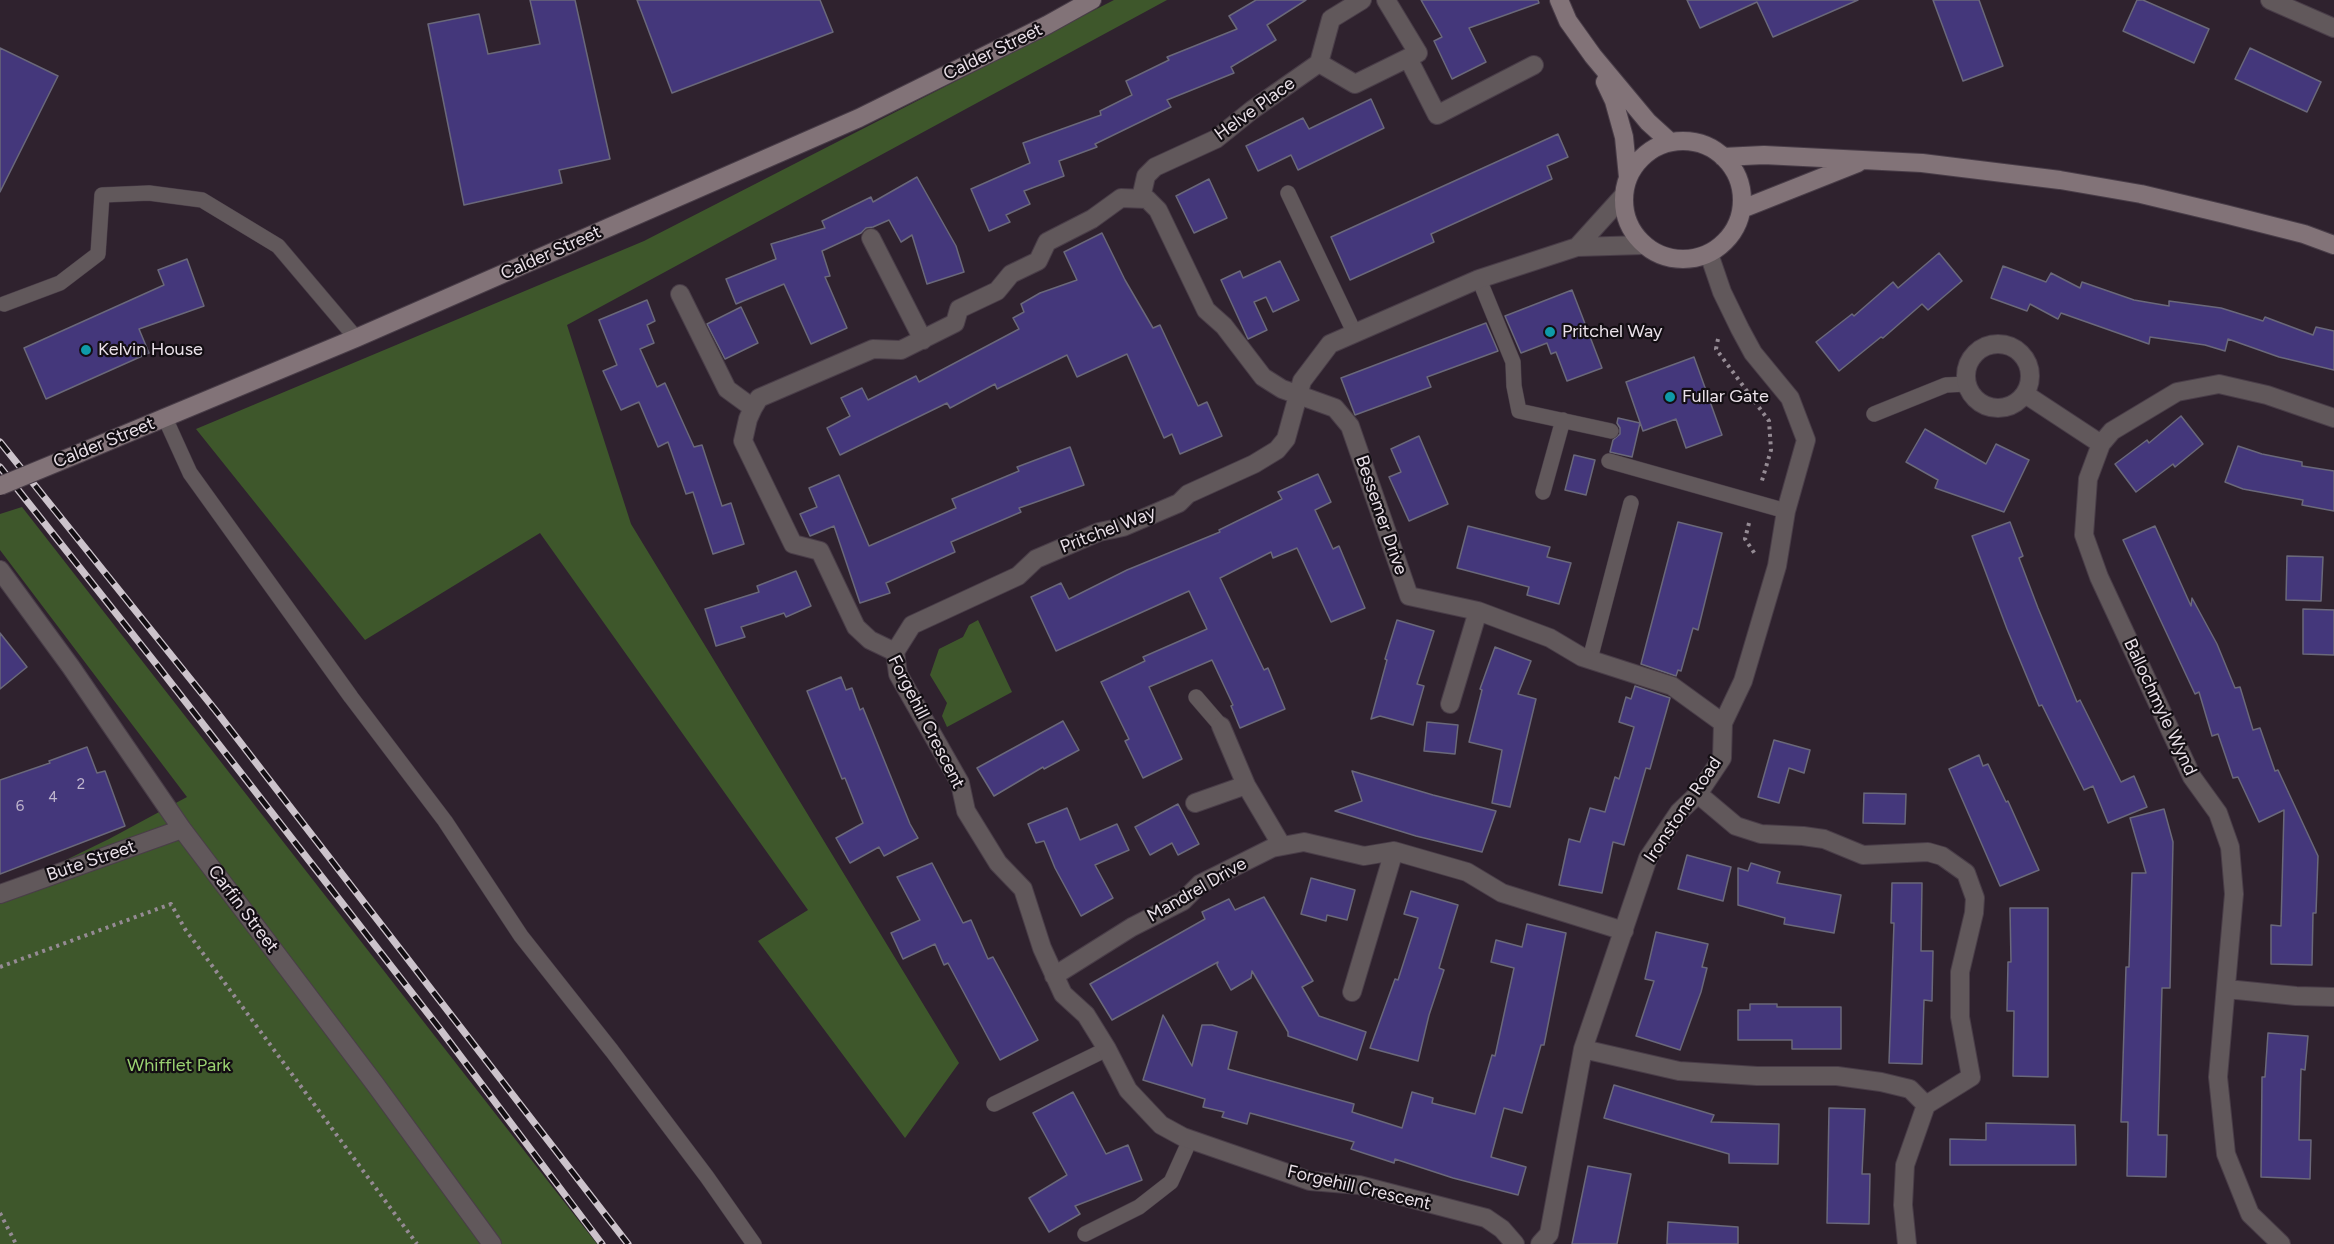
<!DOCTYPE html>
<html>
<head>
<meta charset="utf-8">
<style>
	body { margin:0 }
	canvas { display:block; background:#2f222e }
</style>
</head>
<body>
<canvas width="2334" height="1244"></canvas>
<script>
const g = document.querySelector('canvas').getContext('2d');
g.lineJoin = 'round';
function paint(path, color) { g.fillStyle = color; g.fill(path, 'evenodd'); }
const poly = rows => new Path2D(rows.map(r => 'M' + r).join(''));
function trace(path, color, width, dash) { g.strokeStyle = color; g.lineWidth = width; g.lineCap = dash ? 'butt' : 'round'; g.setLineDash(dash || []); g.stroke(path); }
function label(font, color, halo, rows, align = 'center') {
  g.font = font + ' Figtree,sans-serif'; g.lineWidth = 4.5; g.setLineDash([]); g.textBaseline = 'middle'; g.strokeStyle = halo; g.fillStyle = color; for (const [text, x, y, turn = 0] of rows) {
    g.save(); g.translate(x, y); g.rotate((+turn || 0) * Math.PI / 180); g.textAlign = isNaN(turn) ? turn : align; if (halo) g.strokeText(text, 0, 0); g.fillText(text, 0, 0); g.restore();
  }
}
const green = poly([
	[1114,0,1167,0,567,325,631,524,959,1063,905,1138,758,941,808,910,540,533,365,640,196,429,644,241],
	[22,507,597,1244,0,1244,0,892,109,839,187,797,0,550,0,514],
	[978,620,1012,692,947,727,942,716,947,703,930,675,939,649,963,637,969,625]
]);
const building = poly([
	[530,0,575,0,610,159,559,170,562,183,464,205,428,24,479,14,488,54,540,44,530,0],
	[637,0,820,0,833,32,672,93,637,0],
	[1256,0,1306,0,1267,25,1276,40,1231,67,1234,73,1167,100,1171,107,1095,144,1097,147,1059,161,1064,176,1024,191,1030,204,1006,215,1010,222,989,231,971,189,1030,163,1023,143,1101,115,1100,111,1132,95,1126,81,1169,60,1167,57,1237,29,1229,16,1256,0],
	[1421,0,1538,0,1539,3,1469,28,1486,62,1452,79,1434,41,1442,37,1421,0],
	[1687,0,1858,0,1773,37,1757,2,1700,28,1687,0],
	[1933,0,1979,0,2003,66,1963,81,1933,0],
	[2137,0,2143,0,2209,29,2194,63,2123,31,2137,0],
	[0,48,58,76,0,192,0,48],
	[2250,48,2321,82,2307,112,2235,79,2250,48],
	[1371,99,1384,128,1298,170,1291,155,1258,171,1246,146,1303,118,1309,129,1371,99],
	[1558,134,1568,157,1547,166,1552,179,1431,234,1434,242,1350,280,1331,237,1558,134],
	[917,177,956,246,964,272,927,284,912,235,901,242,889,220,873,227,866,228,861,233,822,251,830,276,825,277,847,328,811,344,784,284,736,304,726,279,776,259,771,244,825,228,822,221,871,197,873,202,917,177],
	[1209,179,1227,218,1194,233,1176,196,1209,179],
	[1102,233,1125,280,1153,328,1160,325,1198,406,1207,402,1222,436,1180,454,1172,434,1164,438,1127,354,1077,377,1067,355,997,389,995,384,950,408,947,403,840,455,827,428,850,416,841,398,862,388,868,400,916,376,919,382,1019,329,1013,318,1024,312,1021,304,1040,293,1077,280,1064,252,1102,233],
	[1939,253,1962,281,1928,310,1922,304,1883,338,1881,337,1839,371,1816,342,1852,314,1854,316,1893,282,1898,288,1939,253],
	[187,259,204,306,139,329,149,353,46,399,24,348,164,285,158,270,187,259],
	[1280,261,1299,300,1273,312,1266,297,1254,302,1267,330,1248,339,1221,280,1240,271,1243,278,1280,261],
	[2003,266,2046,282,2051,273,2080,288,2082,282,2134,300,2169,306,2169,301,2221,308,2263,321,2265,317,2313,335,2316,327,2334,331,2334,370,2279,357,2228,339,2225,351,2205,345,2150,337,2149,344,2061,313,2058,319,2030,304,2027,311,1991,298,2003,266],
	[1572,290,1602,368,1567,381,1556,352,1551,354,1547,343,1521,353,1505,316,1572,290],
	[647,300,655,321,647,325,654,343,640,349,657,387,665,383,694,447,702,445,722,506,731,503,744,544,713,554,693,492,686,494,668,442,658,447,639,402,621,410,603,371,617,365,599,320,647,300],
	[741,307,758,343,725,359,707,324,741,307],
	[1486,323,1498,351,1427,377,1431,387,1355,415,1341,378,1486,323],
	[1694,357,1722,435,1686,448,1676,419,1643,431,1626,382,1694,357],
	[2181,416,2203,444,2175,467,2173,464,2136,492,2115,464,2147,440,2149,443,2181,416],
	[1618,418,1640,423,1632,457,1610,452,1613,440,1620,434,1620,428,1617,423,1618,418],
	[1925,429,1986,464,1996,444,2029,460,2004,512,1935,488,1938,480,1906,462,1925,429],
	[1419,436,1448,504,1409,521,1389,477,1401,472,1391,449,1419,436],
	[2238,446,2262,454,2302,462,2302,466,2334,471,2334,511,2302,505,2303,500,2243,489,2225,482,2238,446],
	[1070,447,1084,485,1019,508,1021,512,951,542,955,552,886,583,890,593,860,603,834,526,810,536,800,514,817,507,809,488,839,475,869,546,956,508,952,499,1019,471,1017,467,1070,447],
	[1574,455,1595,460,1586,495,1565,490,1574,455],
	[1318,474,1331,502,1315,510,1333,549,1339,546,1365,608,1331,622,1297,548,1273,558,1271,552,1220,578,1264,670,1268,668,1285,709,1240,728,1231,706,1233,705,1212,660,1149,687,1182,759,1143,778,1125,741,1129,739,1101,682,1145,661,1143,657,1207,629,1189,591,1056,651,1031,597,1061,583,1069,599,1127,570,1220,532,1219,530,1282,499,1278,492,1318,474],
	[1678,522,1722,533,1698,630,1693,628,1681,671,1678,670,1676,676,1641,664,1678,522],
	[2010,522,2023,556,2019,558,2038,608,2077,702,2080,700,2121,782,2134,776,2147,807,2108,823,2093,786,2084,790,2042,705,2039,706,2007,629,1972,536,2010,522],
	[1468,526,1550,547,1547,557,1571,563,1559,604,1527,595,1529,587,1457,568,1468,526],
	[2155,526,2191,606,2192,598,2217,644,2235,688,2240,687,2253,730,2260,728,2275,771,2278,770,2318,856,2316,913,2313,913,2312,965,2271,964,2271,925,2281,926,2284,810,2259,822,2238,777,2233,778,2218,734,2212,736,2199,692,2195,694,2123,540,2155,526],
	[2287,556,2323,557,2321,601,2286,600,2287,556],
	[796,571,811,606,786,617,784,613,741,627,745,637,716,646,705,609,759,592,757,586,796,571],
	[2303,609,2334,610,2334,655,2303,654,2303,609],
	[1397,620,1434,631,1417,684,1424,686,1413,725,1380,716,1371,719,1387,660,1385,659,1397,620],
	[0,633,27,667,0,689,0,633],
	[1495,647,1531,661,1518,694,1536,699,1510,807,1492,803,1502,750,1469,742,1482,690,1480,689,1495,647],
	[841,677,846,690,852,688,860,710,863,708,910,824,918,838,884,856,879,847,850,863,836,838,863,823,845,778,842,779,807,691,841,677],
	[1635,686,1670,698,1650,769,1646,768,1624,845,1613,842,1602,893,1559,885,1569,839,1580,842,1590,808,1605,812,1615,777,1619,779,1634,727,1619,722,1626,697,1631,699,1635,686],
	[1063,721,1079,750,1044,769,1043,767,994,796,977,768,1063,721],
	[1427,722,1458,725,1455,754,1424,751,1427,722],
	[1774,740,1810,750,1804,773,1789,768,1779,803,1758,797,1774,740],
	[87,747,97,773,105,771,125,826,0,874,0,780,50,763,49,761,87,747],
	[1979,755,1983,766,1988,764,2006,802,2008,801,2039,870,2000,886,1949,769,1979,755],
	[1352,771,1433,795,1496,811,1482,852,1416,836,1335,811,1362,801,1352,771],
	[1864,793,1906,794,1905,824,1863,823,1864,793],
	[1178,804,1199,844,1178,855,1172,843,1150,855,1135,827,1178,804],
	[1067,808,1080,840,1117,824,1129,850,1095,865,1113,898,1081,916,1055,868,1044,841,1036,843,1028,824,1067,808],
	[2164,809,2173,842,2170,988,2162,988,2158,1135,2167,1135,2166,1177,2127,1176,2128,1122,2121,1122,2126,967,2129,967,2132,873,2146,873,2130,818,2164,809],
	[1687,855,1731,867,1723,901,1678,889,1687,855],
	[932,863,963,923,971,920,988,959,993,957,1038,1040,1000,1060,948,963,944,965,935,944,903,959,891,933,920,920,897,877,932,863],
	[1751,863,1780,872,1777,883,1841,895,1834,933,1784,924,1785,918,1738,905,1738,868,1748,871,1751,863],
	[1311,878,1355,890,1347,920,1327,915,1326,921,1301,914,1311,878],
	[1892,883,1922,883,1921,951,1933,951,1932,1001,1924,1000,1922,1064,1889,1063,1894,923,1891,923,1892,883],
	[1411,891,1458,905,1439,968,1444,970,1429,1015,1418,1061,1370,1048,1395,979,1398,980,1418,918,1404,914,1411,891],
	[1264,897,1313,981,1302,987,1319,1016,1366,1032,1357,1060,1288,1036,1288,1032,1252,971,1251,978,1231,990,1217,965,1218,962,1112,1020,1090,984,1205,919,1202,912,1229,899,1235,910,1264,897],
	[2010,908,2048,908,2048,1077,2013,1076,2014,1011,2007,1011,2008,962,2011,962,2010,908],
	[1527,924,1566,933,1544,1045,1541,1045,1522,1113,1504,1108,1491,1157,1526,1167,1518,1195,1453,1178,1395,1159,1394,1163,1351,1149,1354,1142,1250,1113,1247,1124,1222,1117,1224,1112,1203,1107,1205,1099,1143,1080,1163,1015,1192,1066,1202,1025,1212,1025,1237,1032,1228,1069,1354,1104,1352,1112,1402,1128,1412,1092,1433,1098,1432,1103,1475,1114,1492,1055,1495,1056,1514,968,1491,962,1496,940,1522,947,1527,924],
	[1656,932,1708,944,1702,967,1707,968,1701,992,1680,1050,1636,1036,1654,981,1645,979,1656,932],
	[1750,1004,1777,1004,1777,1007,1841,1007,1841,1049,1792,1049,1792,1040,1738,1040,1738,1010,1750,1010,1750,1004],
	[2268,1033,2308,1036,2305,1070,2301,1069,2299,1140,2311,1140,2310,1179,2261,1177,2262,1077,2265,1077,2268,1033],
	[1614,1085,1714,1115,1711,1122,1779,1124,1778,1164,1729,1163,1729,1154,1604,1118,1614,1085],
	[1073,1092,1106,1154,1128,1145,1142,1180,1075,1206,1080,1214,1049,1232,1029,1198,1067,1175,1033,1113,1073,1092],
	[1829,1108,1865,1109,1862,1174,1870,1174,1869,1224,1827,1223,1829,1108],
	[1986,1123,2075,1125,2076,1165,1950,1165,1950,1139,1986,1140,1986,1123],
	[1588,1166,1631,1174,1617,1244,1572,1244,1588,1166],
	[1668,1222,1738,1227,1738,1244,1667,1244,1668,1222]
]);
const path = poly([
	[1718,339,1716,349,1769,421,1771,450,1761,484],
	[1749,523,1745,539,1755,554],
	[0,967,171,904,185,929,417,1244],
	[0,1213,16,1244]
]);
const lane = poly([
	[1288,193,1355,334],
	[1479,279,1513,362,1514,386,1519,411,1611,431],
	[4,304,60,283,98,254,102,195,149,193,202,200,278,246,356,338],
	[1874,414,1946,385,1967,384],
	[165,418,190,473,351,697,445,821,521,936,612,1051,707,1177,754,1244],
	[1609,461,1786,511],
	[1543,492,1563,420],
	[1590,659,1631,503],
	[1196,697,1221,726],
	[994,1104,1107,1049],
	[1085,1234,1139,1207,1171,1182,1190,1140]
]);
const street = poly([
	[1362,0,1331,19,1319,63,1355,84,1418,53,1386,0],
	[2270,0,2334,28],
	[1408,58,1437,115,1534,65],
	[1141,198,1146,176,1155,167,1216,139,1252,110,1319,63],
	[871,238,923,340],
	[1577,247,1624,195],
	[680,294,727,389,753,408],
	'1966 376a32 32 0 1 1 64 0a32 32 0 1 1-64 0Z',
	[2025,394,2101,444],
	[0,570,71,667,182,829,375,1084,492,1244],
	[1478,611,1550,638,1582,657,1672,686,1723,723],
	[895,652,870,640,856,627,820,551,793,544,743,441,748,419,753,408,759,398,873,349,901,350,955,323,959,309,997,291,1011,274,1038,261,1047,242,1092,219,1121,198,1147,199,1158,210,1206,310,1224,326,1263,377,1282,389,1335,408,1350,426,1409,596,1478,611,1450,704],
	[895,652,898,674,960,783,966,811,998,863,1023,889,1042,948,1063,994,1086,1015,1107,1049,1128,1090,1161,1125,1183,1137,1310,1181,1359,1185,1486,1218,1502,1229,1515,1244],
	[895,652,912,625,1018,576,1036,559,1099,532,1123,527,1179,503,1188,494,1254,464,1277,450,1286,439,1302,381,1330,344,1479,279,1577,247,1643,245],
	[1221,726,1246,785,1282,846],
	[1698,794,1736,826,1761,834,1803,836,1824,839,1863,855,1928,852,1942,856,1966,873,1975,898,1974,913,1960,972,1960,1017,1971,1077,1926,1105],
	[1195,803,1246,785],
	[0,894,182,829],
	[1054,976,1132,927,1183,901,1200,884,1272,848,1304,842,1364,856,1394,851,1467,872,1502,893,1624,931],
	[2227,989,2296,996,2334,997],
	[1352,992,1394,851],
	[1583,1049,1679,1071,1757,1076,1837,1076,1881,1082,1910,1089,1926,1105],
	[1540,1244,1549,1234,1583,1049,1648,858,1679,812,1698,794,1722,758,1723,723,1743,681,1777,566,1786,511,1806,440,1790,398,1753,353,1740,329,1722,292,1709,254],
	[1907,1244,1903,1205,1905,1165,1926,1105],
	[2281,1244,2250,1214,2226,1154,2218,1077,2234,894,2230,847,2218,813,2192,777,2099,577,2084,535,2088,479,2101,444,2112,431,2177,392,2219,384,2267,395,2334,418]
]);
const secondary = poly([
	[1559,0,1568,21,1593,56,1648,122,1670,142],
	[1605,82,1614,101,1624,137,1628,177],
	'1624 200a59 59 0 1 1 118 0a59 59 0 1 1-118 0Z',
	[1723,157,1764,155,1922,163,2060,180,2141,194,2225,214,2304,234,2334,245],
	[1742,209,1858,163],
	[80,453,356,338,859,118,1047,25,1092,0]
]);
const rail = poly([
	[0,442,216,711,628,1244],
	[0,467,157,665,440,1029,602,1244]
]);
const secondaryBridge = poly([
	[0,486,80,453]
]);
const markers = [
	[1550,332,6,"#0f9aa8"],
	[86,350,6,"#0f9aa8"],
	[1670,397,6,"#0f9aa8"]
];
const numberNames = [
	["2",81,785],
	["4",53,798],
	["6",20,807]
];
const streetNames = [
	["Calder Street",993,52,-26],
	["Helve Place",1255,109,-36],
	["Calder Street",551,253,-24],
	["Calder Street",104,443,-22],
	["Bessemer Drive",1381,515,71],
	["Pritchel Way",1108,530,-21],
	["Ballochmyle Wynd",2160,707,65],
	["Forgehill Crescent",926,722,63],
	["Ironstone Road",1683,810,-56],
	["Bute Street",91,861,-19],
	["Mandrel Drive",1197,890,-30],
	["Carfin Street",243,909,53],
	["Forgehill Crescent",1359,1188,13]
];
const poiNames = [
	["Pritchel Way",1562,332],
	["Kelvin House",98,350],
	["Fullar Gate",1682,397]
];
const parkNames = [
	["Whifflet Park",179,1066]
];
paint(green, '#3e572b');
paint(building, '#44377b');
trace(building, '#6a687a', 1.5);
trace(lane, '#493d48', 16);
trace(street, '#493d48', 20);
trace(secondary, '#493d48', 20);
trace(path, '#958b94', 4, [3, 4.5]);
trace(lane, '#61585b', 15);
trace(street, '#61585b', 18);
trace(secondary, '#827378', 18);
trace(rail, '#ccc3cb', 7);
trace(rail, '#130e13', 4.5, [14]);
trace(secondaryBridge, '#493d48', 20, []);
trace(secondaryBridge, '#827378', 18);
for (const [x, y, r, color] of markers) { const dot = new Path2D(); dot.arc(x, y, r, 0, 2 * Math.PI); g.fillStyle = color; g.fill(dot); trace(dot, '#130e13', 2); }
label('15px', '#c0b6ce', null, numberNames);
label('18px', '#eae1e9', '#130e13', streetNames);
label('18px', '#eae1e9', '#130e13', poiNames, 'left');
label('18px', '#9ad271', '#130e13', parkNames);
</script>
</body>
</html>
